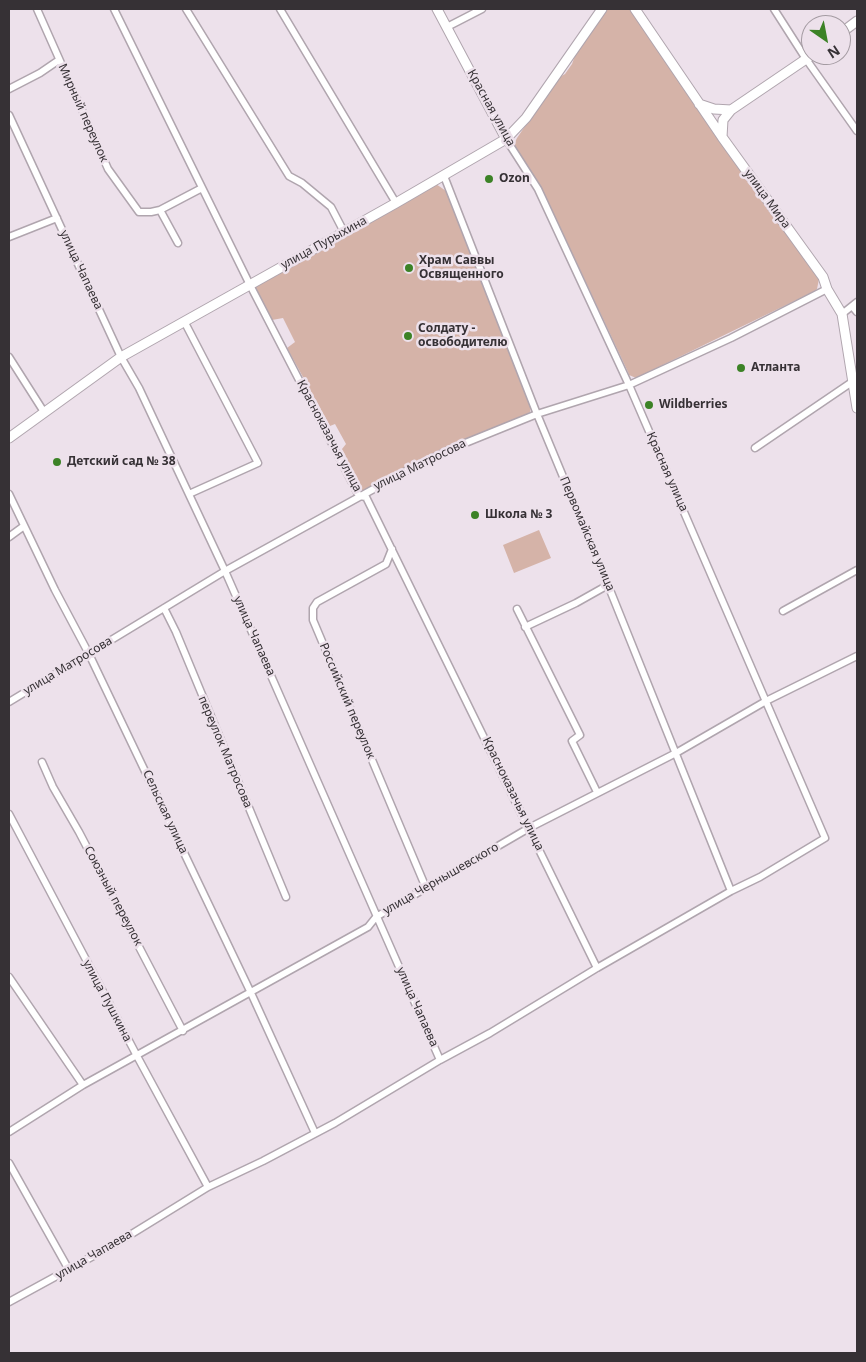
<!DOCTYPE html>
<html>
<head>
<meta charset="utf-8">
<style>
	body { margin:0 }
	#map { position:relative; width:866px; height:1362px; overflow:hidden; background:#ede1eb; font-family:"Noto Sans",sans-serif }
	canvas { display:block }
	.frame { position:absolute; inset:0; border:10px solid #363135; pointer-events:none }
	.north { position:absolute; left:801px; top:15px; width:50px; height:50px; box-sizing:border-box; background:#ede1eb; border:1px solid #a49ba2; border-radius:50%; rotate:147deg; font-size:14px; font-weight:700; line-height:20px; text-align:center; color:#363135 }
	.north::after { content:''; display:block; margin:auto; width:18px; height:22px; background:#3c8226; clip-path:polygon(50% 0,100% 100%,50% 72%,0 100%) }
</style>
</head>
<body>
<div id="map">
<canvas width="866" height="1362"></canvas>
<div class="frame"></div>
<div class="north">N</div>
</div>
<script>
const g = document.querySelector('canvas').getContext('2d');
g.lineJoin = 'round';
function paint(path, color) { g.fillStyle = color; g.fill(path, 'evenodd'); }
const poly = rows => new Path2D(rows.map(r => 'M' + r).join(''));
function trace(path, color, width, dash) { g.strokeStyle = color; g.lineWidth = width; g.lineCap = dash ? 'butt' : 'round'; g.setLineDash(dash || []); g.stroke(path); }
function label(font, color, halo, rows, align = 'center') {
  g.font = font + ' "Noto Sans",sans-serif'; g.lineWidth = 5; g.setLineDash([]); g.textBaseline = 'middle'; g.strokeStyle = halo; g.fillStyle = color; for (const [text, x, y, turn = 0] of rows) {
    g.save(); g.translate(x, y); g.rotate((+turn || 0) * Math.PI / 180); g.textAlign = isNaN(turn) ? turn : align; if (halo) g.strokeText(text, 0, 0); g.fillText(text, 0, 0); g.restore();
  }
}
const green = poly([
	[606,9,629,9,632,11,819,279,817,289,815,291,636,378,629,375,628,372,541,187,516,151,515,146,515,142,517,138,558,78,565,74,572,64,576,53],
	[436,184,446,191,531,406,530,412,524,416,439,450,363,492,342,449,346,444,335,424,330,426,287,348,295,342,283,318,272,320,255,287],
	[539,530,551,558,514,573,503,545]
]);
const street = poly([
	[37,9,108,169,139,212,151,212,160,210,178,243],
	[114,9,250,285,359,496,366,497,597,968],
	[186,9,289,176,302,183,331,207,344,232],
	[280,9,396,203],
	[774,9,806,59,857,131],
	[447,27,482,9],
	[9,89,40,73,59,60],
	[9,115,121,357,139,388,225,571,440,1060],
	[444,176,537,414,608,585,731,891],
	[160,210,202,188],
	[9,237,57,218],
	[852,306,857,312],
	[842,314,857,302],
	[184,321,258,463,189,494],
	[9,357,44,412],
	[755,448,852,382],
	[9,494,55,590,89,654,251,993,315,1133],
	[9,537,24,526],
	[392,549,386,564,317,602,313,608,313,620,426,888],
	[164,608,176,632,286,897],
	[517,609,580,735,572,741,597,792],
	[783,611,857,570],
	[525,627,576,603,608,585],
	[9,702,225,571,408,470,453,448,537,414,629,385,731,338,827,289],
	[42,762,53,787,79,832,183,1031],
	[9,814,137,1056,208,1187],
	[9,977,83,1085],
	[9,1132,83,1085,368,927,376,917,529,828,676,753,766,701,857,656],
	[9,1163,69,1270],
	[9,1302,117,1243,208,1187,263,1161,335,1123,440,1060,490,1033,597,968,731,891,760,877,825,838,629,385,538,189,506,139]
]);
const secondary = poly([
	[437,9,506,139],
	[635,9,722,137,823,277,827,289,842,314,857,408],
	[841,33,857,21],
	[699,104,714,109,731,110,812,55],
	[722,137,723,120,731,110],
	[9,438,121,357,396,203,506,139,526,118,602,9]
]);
const markers = [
	[489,179,5,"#3c8226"],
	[409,268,5,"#3c8226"],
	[408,336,5,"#3c8226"],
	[741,368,5,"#3c8226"],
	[649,405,5,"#3c8226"],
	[57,462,5,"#3c8226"],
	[475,515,5,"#3c8226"]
];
const streetNames = [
	["Красная улица",491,108,61],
	["Мирный переулок",83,113,66],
	["улица Мира",767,199,54],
	["улица Пурыхина",324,243,-29],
	["улица Чапаева",81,270,65],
	["Красноказачья улица",329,436,62],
	["улица Матросова",420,465,-26],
	["Красная улица",667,472,66],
	["Первомайская улица",587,534,67],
	["улица Чапаева",254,636,66],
	["улица Матросова",68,666,-31],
	["Российский переулок",347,701,67],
	["переулок Матросова",225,752,67],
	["Красноказачья улица",513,794,64],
	["Сельская улица",165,812,65],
	["улица Чернышевского",441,879,-30],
	["Союзный переулок",113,896,62],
	["улица Пушкина",107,1001,62],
	["улица Чапаева",417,1007,66],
	["улица Чапаева",94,1255,-30]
];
const poiNames = [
	["Ozon",499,179],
	["Храм Саввы",419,261],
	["Освященного",419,275],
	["Солдату -",418,329],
	["освободителю",418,343],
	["Атланта",751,368],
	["Wildberries",659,405],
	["Детский сад № 38",67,462],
	["Школа № 3",485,515]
];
paint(green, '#d5b3a8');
trace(street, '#b0a5ae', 9);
trace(secondary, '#b0a5ae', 11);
trace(street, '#fff', 6);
trace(secondary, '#fff', 9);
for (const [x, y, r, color] of markers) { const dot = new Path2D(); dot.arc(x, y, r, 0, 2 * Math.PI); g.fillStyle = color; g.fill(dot); trace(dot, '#ede1eb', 2); }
label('12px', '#363135', '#ede1eb', streetNames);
label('bold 12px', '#363135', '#ede1eb', poiNames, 'left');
</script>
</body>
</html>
